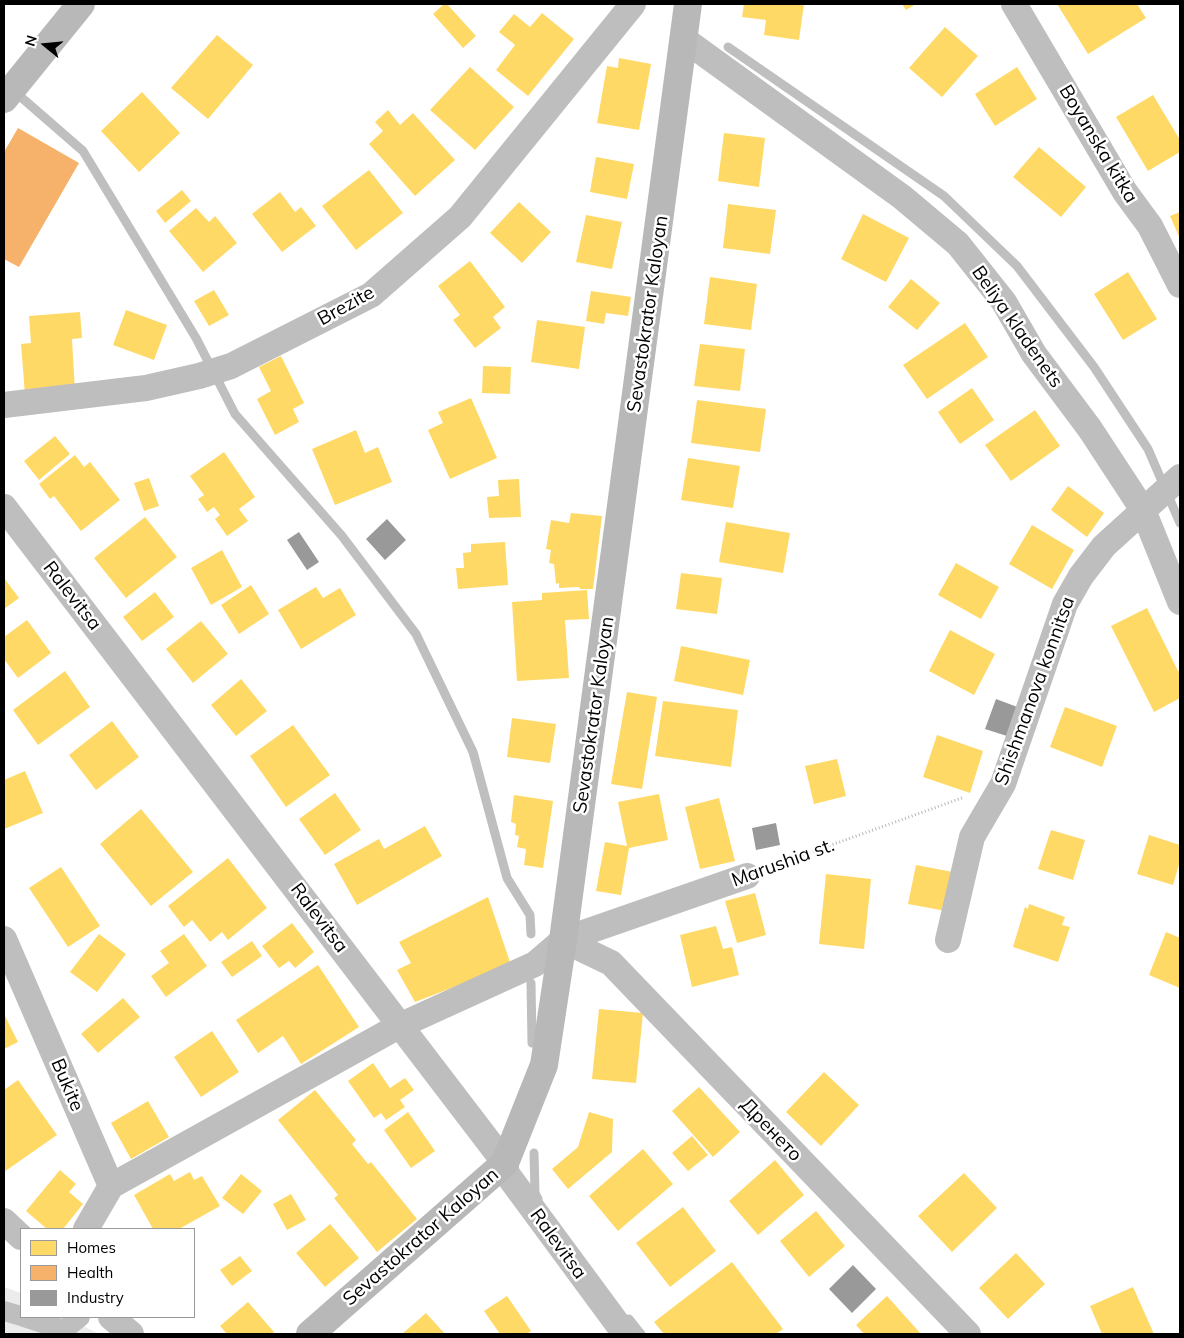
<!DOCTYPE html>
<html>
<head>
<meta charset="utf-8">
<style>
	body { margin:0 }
	#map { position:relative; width:1184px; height:1338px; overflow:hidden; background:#fff; font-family:Mulish,sans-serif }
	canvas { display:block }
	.frame { position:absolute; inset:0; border:5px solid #000; pointer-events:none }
	.legend { position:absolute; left:20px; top:1228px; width:175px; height:90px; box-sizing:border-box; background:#fff; border:1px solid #999; margin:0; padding:6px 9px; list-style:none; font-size:15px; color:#000 }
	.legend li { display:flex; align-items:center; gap:10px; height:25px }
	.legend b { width:25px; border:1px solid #999 }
	.north { position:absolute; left:20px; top:20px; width:50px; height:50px; -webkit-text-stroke:4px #fff; paint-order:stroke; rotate:287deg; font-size:14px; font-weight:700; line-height:20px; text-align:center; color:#000 }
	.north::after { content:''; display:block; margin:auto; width:18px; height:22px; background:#000; clip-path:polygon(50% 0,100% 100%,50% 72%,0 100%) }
</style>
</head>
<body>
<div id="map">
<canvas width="1184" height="1338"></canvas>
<div class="frame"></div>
<ul class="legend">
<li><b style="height:14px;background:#ffd966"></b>Homes</li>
<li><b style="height:14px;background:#f6b26b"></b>Health</li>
<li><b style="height:14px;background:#999"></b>Industry</li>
</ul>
<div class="north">N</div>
</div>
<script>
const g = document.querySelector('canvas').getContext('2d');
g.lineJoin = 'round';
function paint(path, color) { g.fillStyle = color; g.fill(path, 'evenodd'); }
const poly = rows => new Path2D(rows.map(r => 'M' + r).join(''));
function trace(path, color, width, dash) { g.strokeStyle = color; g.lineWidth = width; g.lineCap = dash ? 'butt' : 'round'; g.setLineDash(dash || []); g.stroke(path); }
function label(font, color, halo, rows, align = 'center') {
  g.font = font + ' Mulish,sans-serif'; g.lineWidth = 5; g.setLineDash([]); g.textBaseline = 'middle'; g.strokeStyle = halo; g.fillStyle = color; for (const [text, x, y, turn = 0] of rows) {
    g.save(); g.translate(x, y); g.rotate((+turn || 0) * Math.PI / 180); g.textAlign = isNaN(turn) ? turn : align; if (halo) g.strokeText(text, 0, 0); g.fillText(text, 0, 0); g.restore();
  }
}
const green = poly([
	[4,1287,21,1293,21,1317,65,1317,99,1334,4,1334]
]);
const homes = poly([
	[444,4,447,4,476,36,463,48,433,14],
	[744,4,804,4,799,40,764,35,766,20,742,17],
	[902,4,916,4,906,10],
	[1057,4,1137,4,1146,18,1088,54],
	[542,13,574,39,528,96,496,70,515,45,499,32,514,14,530,27],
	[945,27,978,56,942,97,909,68],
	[217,35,253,65,208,119,171,88],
	[619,58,651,64,639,130,597,123,607,66,618,68],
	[470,67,514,107,475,150,430,110],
	[1017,67,1037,99,995,126,975,94],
	[142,92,180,133,139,172,101,131],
	[1153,95,1180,140,1180,152,1148,171,1116,117],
	[388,110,400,125,413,113,455,160,415,196,369,144,383,131,375,122],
	[724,133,765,138,759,187,718,181],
	[1039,147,1086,187,1061,217,1013,177],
	[596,157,634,164,627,199,590,192],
	[369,170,403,213,356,250,322,206],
	[182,190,191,201,165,223,156,211],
	[280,192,295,212,301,207,316,226,282,252,252,214],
	[519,202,551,232,522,263,490,233],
	[728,204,776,210,770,254,723,248],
	[196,208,209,222,215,216,237,243,203,272,169,231],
	[1180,212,1180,239,1170,216],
	[863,214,909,238,886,282,841,259],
	[586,215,622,222,612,269,576,262],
	[470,261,505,307,493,317,501,328,475,348,453,320,460,315,438,286],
	[1128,272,1157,319,1123,340,1094,294],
	[710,277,757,284,751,330,704,324],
	[911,279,940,303,917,330,888,307],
	[214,290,229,315,209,326,194,301],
	[591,291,631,297,628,316,606,313,604,324,586,321],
	[126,310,167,325,154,360,113,345],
	[80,312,82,338,72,339,75,391,25,395,21,344,31,343,29,316],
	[537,320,585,327,579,369,531,362],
	[965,323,988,357,927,399,903,365],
	[700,344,745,349,740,391,694,386],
	[281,356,304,403,293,409,299,422,275,435,257,399,271,391,259,367],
	[483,366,511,367,510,394,482,393],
	[972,388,994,420,960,444,938,412],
	[471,398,497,458,450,479,428,430,443,423,438,412],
	[697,400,766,409,760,452,691,443],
	[1035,410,1060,446,1011,481,985,445],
	[356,430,365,453,378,447,392,482,335,505,312,449],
	[55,436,70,454,39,480,24,461],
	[224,452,255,497,239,509,248,521,227,536,215,519,220,515,214,507,207,512,198,499,204,495,190,476],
	[75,455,84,467,90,462,120,500,81,531,54,496,50,499,39,484],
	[688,458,740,466,733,508,681,500],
	[149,478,159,506,144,511,134,483],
	[519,479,521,517,489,518,487,497,499,496,498,480],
	[1068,486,1104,513,1087,537,1051,510],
	[571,513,602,516,593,589,580,589,579,587,559,588,559,583,556,584,554,564,549,563,551,550,546,549,551,520,569,523],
	[145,517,177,557,126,598,94,558],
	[726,522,790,533,783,573,719,562],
	[1032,525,1074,550,1052,589,1009,564],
	[505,542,508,585,458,589,456,568,464,568,463,553,471,552,471,544],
	[222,550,242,587,211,605,191,568],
	[956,563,999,587,981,619,938,595],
	[681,573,722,578,717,614,676,609],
	[4,578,19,598,4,609],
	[251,585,269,614,239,634,221,605],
	[316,587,323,598,340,588,356,615,301,649,278,610],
	[587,590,589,619,565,620,569,678,517,681,512,602,542,600,542,593],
	[155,592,174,617,142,641,123,617],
	[1147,608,1178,671,1180,670,1180,698,1154,712,1111,626],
	[27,620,51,653,18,678,4,659,4,637],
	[201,621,228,654,193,683,166,649],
	[950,630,995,654,974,695,929,671],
	[681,646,750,660,743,695,674,681],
	[65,671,90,707,38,745,13,710],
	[241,679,267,711,236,736,211,705],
	[627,692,657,697,642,789,611,784],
	[663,701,738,710,731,767,655,756],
	[1065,707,1117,726,1102,767,1050,747],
	[512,718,556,724,550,763,507,757],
	[112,721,139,757,96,790,69,755],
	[293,725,330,775,286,807,250,756],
	[937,735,983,751,970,793,923,777],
	[837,759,846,796,814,804,805,766],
	[25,771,43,813,4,829,4,780],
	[335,793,361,830,325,855,299,819],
	[659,794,668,840,629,848,621,895,596,891,605,842,627,846,618,802],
	[514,795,553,801,543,868,524,865,526,849,517,847,519,836,515,835,516,824,511,822],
	[719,798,735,861,700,869,685,807],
	[141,809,193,872,151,906,100,844],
	[425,826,442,856,357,905,334,864,379,839,384,849],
	[1051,830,1085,840,1073,880,1038,869],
	[1149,835,1180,845,1180,861,1173,885,1137,874],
	[228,858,267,908,228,940,222,932,210,942,192,920,184,927,168,906],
	[916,865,953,872,946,911,908,904],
	[61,867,100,926,68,947,29,888],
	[826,874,871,879,864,949,819,944],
	[755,893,766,935,737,943,725,901],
	[488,897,511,965,415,1002,397,970,411,963,399,942],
	[1029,904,1065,917,1062,925,1070,927,1058,962,1013,947,1025,907,1028,909],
	[292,923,314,952,295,968,289,961,279,968,262,946],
	[716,926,723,949,732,947,739,975,692,987,680,935],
	[1166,932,1180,938,1180,988,1149,975],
	[99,934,126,954,97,992,70,972],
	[184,934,207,966,166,997,151,976,169,963,160,951],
	[252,941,262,956,232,977,221,962],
	[318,965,359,1027,301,1064,283,1036,258,1053,236,1020],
	[123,998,140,1017,98,1053,81,1034],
	[599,1009,643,1013,636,1083,592,1079],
	[4,1014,18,1042,4,1049],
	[212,1031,239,1072,201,1097,174,1057],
	[373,1063,390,1088,405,1078,414,1090,400,1100,405,1107,386,1120,381,1113,374,1118,348,1081],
	[824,1072,859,1105,821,1146,786,1112],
	[18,1080,57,1135,4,1172,4,1090],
	[699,1087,740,1132,713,1157,672,1111],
	[315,1090,356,1140,352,1144,368,1164,371,1162,417,1219,377,1252,334,1198,338,1195,278,1120],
	[148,1101,169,1137,131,1159,111,1123],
	[408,1112,435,1151,411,1168,384,1130],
	[589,1112,613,1119,612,1152,568,1189,552,1169,578,1147],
	[692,1136,708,1155,688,1171,672,1153],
	[643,1149,673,1184,618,1231,589,1196],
	[775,1160,804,1195,758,1235,729,1201],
	[60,1170,76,1184,69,1192,83,1204,63,1229,47,1229,26,1211],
	[190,1172,194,1180,202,1176,220,1206,179,1229,153,1229,134,1195,170,1174,174,1181],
	[964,1173,997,1208,952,1252,918,1216],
	[241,1174,262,1191,243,1214,222,1198],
	[291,1194,306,1220,287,1230,273,1204],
	[683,1207,716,1251,670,1287,636,1243],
	[816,1211,845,1246,809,1277,780,1241],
	[330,1224,359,1258,325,1287,296,1253],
	[1016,1253,1045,1284,1008,1319,979,1288],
	[240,1256,252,1271,232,1286,220,1270],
	[732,1262,783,1329,776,1334,664,1334,654,1322],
	[1133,1287,1154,1334,1102,1334,1090,1306],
	[507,1296,531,1331,527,1334,500,1334,484,1311],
	[887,1296,921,1334,864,1334,856,1325],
	[248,1302,274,1332,272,1334,227,1334,220,1326],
	[426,1313,445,1334,402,1334]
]);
const health = poly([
	[18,128,79,163,19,267,4,259,4,152]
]);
const industry = poly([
	[387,519,406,540,385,560,366,539],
	[299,532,319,562,307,570,287,540],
	[996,699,1020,708,1010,737,985,729],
	[776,823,780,845,756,850,752,828],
	[853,1265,876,1289,852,1313,829,1289]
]);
const stream = poly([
	[728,47,944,196,1017,266,1094,367,1148,449,1180,523],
	[14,91,83,151,196,338,235,414,342,536,416,634,473,752,507,878,530,915,531,934],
	[531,983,532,1043],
	[534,1153,535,1193,538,1199],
	[629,1319,641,1334]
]);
const path = poly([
	[770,867,962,798]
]);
const pedestrian = poly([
	[4,1311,21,1316],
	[24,1317,64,1330,80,1317]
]);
const minor = poly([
	[1014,4,1125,192,1150,226,1180,285],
	[685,40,902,197,958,244,1004,302,1034,354,1090,429,1143,510,1180,602],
	[4,405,146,388,199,376,231,366,371,295,460,217,633,4],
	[4,507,505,1163,507,1174,625,1334],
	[4,939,111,1186,86,1229],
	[563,940,611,963,968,1334],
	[948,940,972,837,1003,784,1065,604,1081,576,1104,546,1180,477],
	[111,1186,399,1026,535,964,563,940,747,876],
	[4,1221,21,1237],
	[111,1317,131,1334]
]);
const secondary = poly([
	[4,99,81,4],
	[310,1334,505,1163,544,1065,563,940,688,4]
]);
const streetNames = [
	["Boyanska kitka",1098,144,59],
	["Brezite",346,306,-29],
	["Sevastokrator Kaloyan",648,314,-82],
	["Beliya kladenets",1017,327,55],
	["Ralevitsa",72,596,52],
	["Shishmanova konnitsa",1035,691,-70],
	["Sevastokrator Kaloyan",594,715,-82],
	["Marushia st.",783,863,-20],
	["Ralevitsa",319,918,53],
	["Bukite",67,1085,67],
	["Дренето",771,1130,46],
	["Sevastokrator Kaloyan",421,1237,-41],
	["Ralevitsa",558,1244,54]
];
paint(green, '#ececec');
paint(homes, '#ffd966');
paint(health, '#f6b26b');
paint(industry, '#999');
trace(stream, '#bfbfbf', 9);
trace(path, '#b9b9b9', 3, [1, 2.5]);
trace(pedestrian, '#bebebe', 20);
trace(minor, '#bebebe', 26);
trace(secondary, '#b8b8b8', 28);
label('19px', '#000', '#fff', streetNames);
</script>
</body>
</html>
